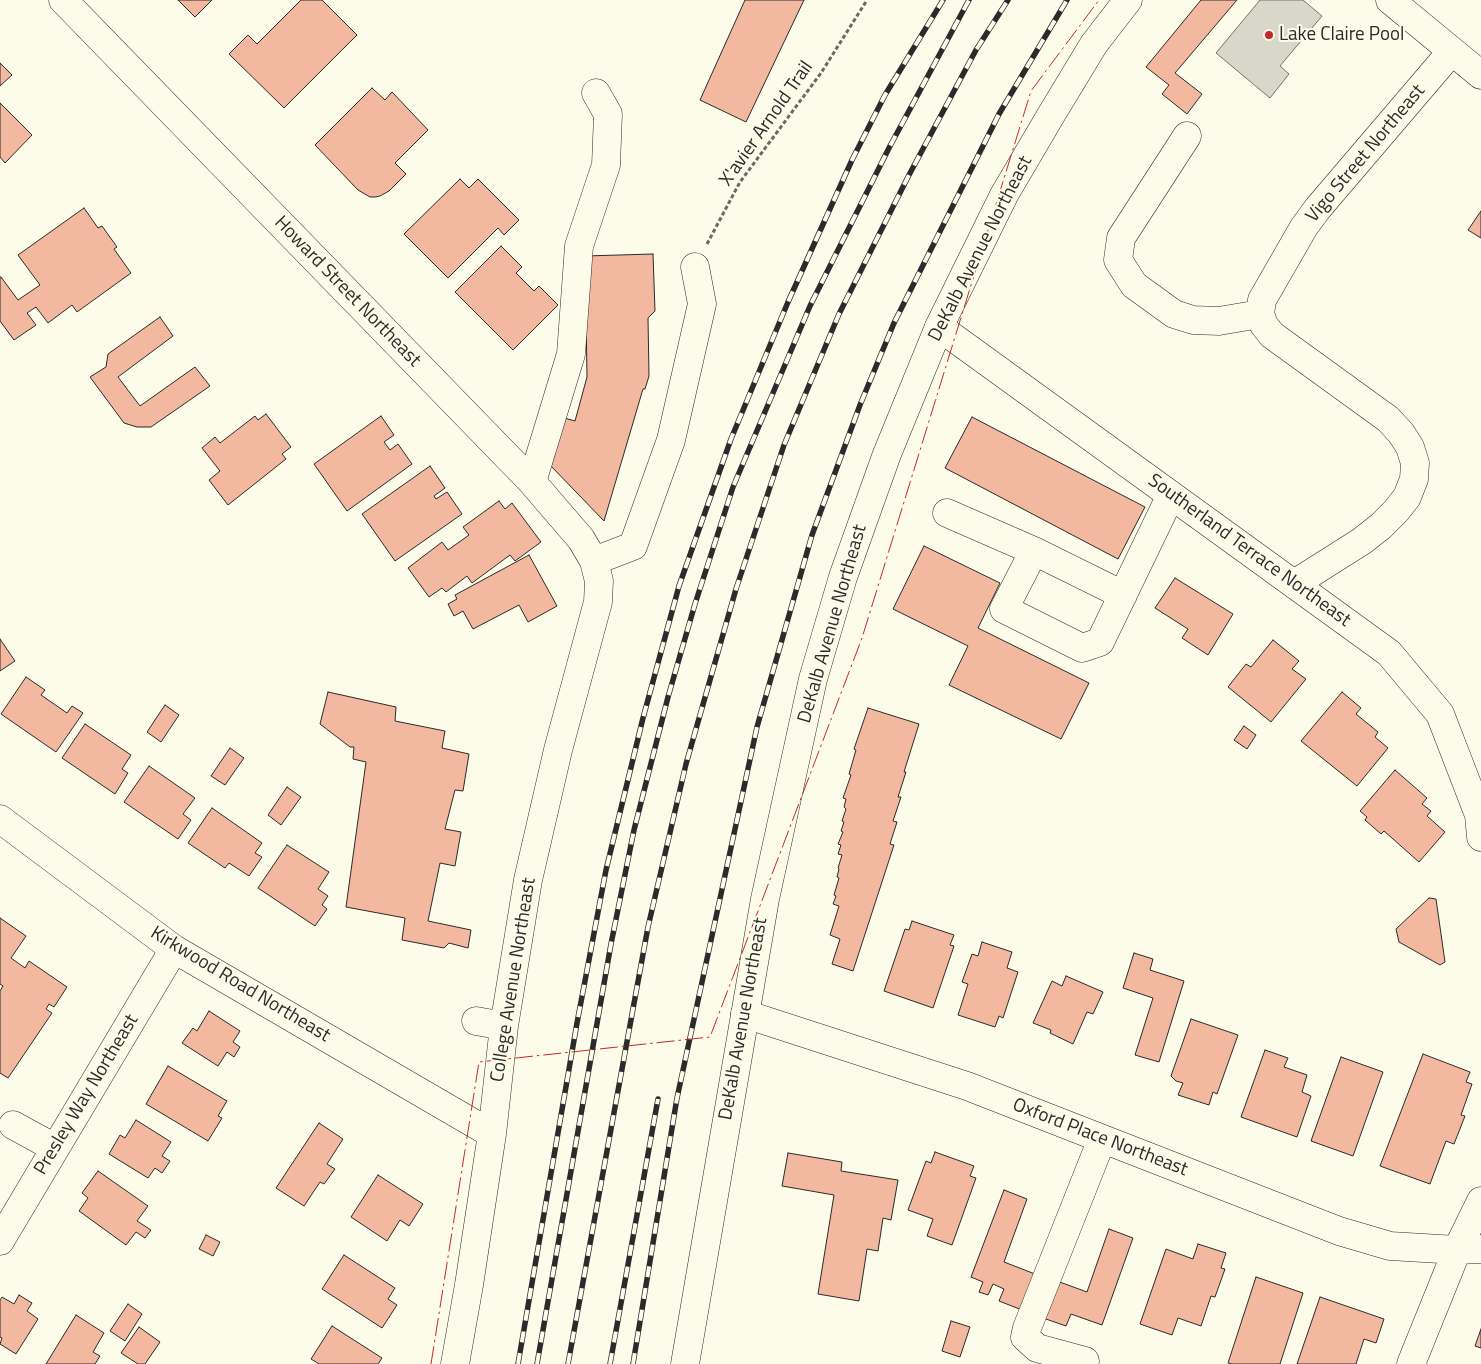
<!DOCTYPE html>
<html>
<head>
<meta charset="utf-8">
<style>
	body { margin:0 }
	canvas { display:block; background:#fdfbea }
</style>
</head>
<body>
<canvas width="1481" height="1364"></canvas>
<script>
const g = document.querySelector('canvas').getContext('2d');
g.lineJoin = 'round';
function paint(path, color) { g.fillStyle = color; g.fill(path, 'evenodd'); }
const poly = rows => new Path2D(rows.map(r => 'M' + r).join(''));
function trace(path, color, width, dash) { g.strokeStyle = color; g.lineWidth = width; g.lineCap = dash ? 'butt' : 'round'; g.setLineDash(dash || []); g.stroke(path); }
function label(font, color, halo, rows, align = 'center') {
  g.font = font + ' "Titillium Web",sans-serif'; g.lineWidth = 4; g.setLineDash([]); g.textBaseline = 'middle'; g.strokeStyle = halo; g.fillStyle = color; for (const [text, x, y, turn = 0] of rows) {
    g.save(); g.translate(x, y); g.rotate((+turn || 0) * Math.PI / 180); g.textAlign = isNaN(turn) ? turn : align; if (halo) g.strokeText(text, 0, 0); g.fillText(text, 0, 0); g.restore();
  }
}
const water = poly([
	[1260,0,1303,0,1322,16,1280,66,1289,74,1270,98,1216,53,1260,0]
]);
const building = poly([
	[178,0,212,0,195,17,178,0],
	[301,0,322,0,357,35,284,108,229,54,248,35,257,44,301,0],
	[745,0,804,0,746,122,700,100,745,0],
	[1201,0,1237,0,1175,73,1202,94,1187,114,1162,94,1169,85,1146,67,1201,0],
	[0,63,12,75,0,86,0,63],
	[372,88,385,100,392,92,428,130,395,163,406,174,389,191,380,196,375,197,370,197,358,190,315,145,372,88],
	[0,103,32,135,5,163,0,157,0,103],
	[460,179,469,188,478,179,519,220,504,235,498,228,448,278,404,234,460,179],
	[84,208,98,228,102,226,117,247,114,249,131,273,77,312,72,305,48,323,36,307,27,313,36,325,14,340,0,321,0,277,1,277,18,300,40,285,18,255,84,208],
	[1481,211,1481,238,1468,230,1481,211],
	[501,246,522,267,516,273,534,291,539,286,558,305,513,350,455,292,501,246],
	[653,254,655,311,648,318,649,376,645,389,643,389,604,521,549,464,561,417,575,421,587,377,585,256,653,254],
	[160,317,173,336,118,377,140,406,195,367,210,386,151,427,137,427,124,423,90,377,106,367,108,354,160,317],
	[266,414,291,447,282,454,286,459,228,505,209,480,220,471,202,448,215,437,220,443,255,416,258,420,266,414],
	[381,416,394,435,384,442,390,450,398,444,412,464,347,511,314,464,381,416],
	[972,417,1145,507,1118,559,945,468,972,417],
	[430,466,445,488,434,496,436,499,447,492,462,514,395,561,362,514,430,466],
	[499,501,505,509,512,503,541,542,515,561,510,555,472,583,467,576,446,592,442,588,429,597,408,568,442,542,448,550,469,535,463,527,499,501],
	[924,546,1000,583,978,628,1089,683,1061,739,949,685,968,646,893,609,924,546],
	[529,555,557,606,528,622,519,605,473,629,463,611,454,616,448,604,457,599,455,595,529,555],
	[1175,578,1233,614,1208,655,1182,638,1188,629,1155,608,1175,578],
	[0,639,15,661,0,671,0,639],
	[1273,640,1299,661,1292,669,1306,679,1271,722,1228,687,1246,664,1251,667,1273,640],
	[26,677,45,690,41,695,67,713,72,706,83,713,56,752,1,714,26,677],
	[328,692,396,707,395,721,445,731,442,748,469,754,463,791,455,790,445,829,461,832,455,866,440,863,428,921,471,930,468,948,449,943,444,948,402,940,405,918,346,907,366,762,353,759,354,747,350,747,320,724,328,692],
	[1342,692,1361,708,1356,714,1378,732,1375,737,1388,748,1357,786,1301,741,1342,692],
	[165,705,179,715,161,742,147,732,165,705],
	[868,708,919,724,904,772,906,772,898,797,901,797,893,821,897,822,890,844,894,845,853,971,832,964,840,939,830,935,839,906,833,904,836,896,834,895,839,878,837,877,839,869,838,868,842,855,838,854,841,845,838,844,843,832,841,831,844,822,842,821,846,809,844,807,846,799,843,798,851,775,849,774,856,750,854,749,868,708],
	[85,724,131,755,122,769,128,773,115,794,62,758,85,724],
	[1244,726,1256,735,1247,749,1234,740,1244,726],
	[230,748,244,758,225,785,211,776,230,748],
	[149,766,195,798,183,814,191,820,178,839,124,802,149,766],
	[1395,770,1427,798,1422,804,1431,811,1427,816,1445,832,1419,862,1384,831,1381,834,1365,820,1367,817,1360,811,1395,770],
	[287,787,301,797,281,825,268,815,287,787],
	[212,808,262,843,255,853,262,857,249,876,229,863,225,868,188,843,212,808],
	[287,845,329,872,318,889,328,896,322,905,327,909,315,926,258,888,287,845],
	[1429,898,1436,899,1445,962,1440,965,1399,942,1396,929,1429,898],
	[0,918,26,936,11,958,25,968,29,961,67,987,54,1007,49,1004,46,1009,52,1013,8,1078,0,1073,0,991,3,986,0,984,0,918],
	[912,921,954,935,950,945,954,946,933,1008,884,991,905,929,909,930,912,921],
	[982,942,1012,952,1007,968,1018,972,1003,1018,999,1016,995,1027,958,1015,968,984,962,982,972,954,978,956,982,942],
	[1134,953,1153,959,1150,970,1184,981,1159,1062,1135,1055,1153,998,1123,988,1134,953],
	[1066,976,1103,992,1093,1014,1087,1012,1073,1044,1050,1033,1051,1030,1033,1023,1052,981,1062,986,1066,976],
	[209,1011,240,1031,233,1042,240,1047,234,1057,227,1052,218,1066,182,1043,193,1028,197,1031,209,1011],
	[1191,1019,1238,1035,1217,1094,1213,1092,1209,1105,1178,1095,1183,1083,1176,1081,1171,1076,1191,1019],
	[1265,1050,1288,1058,1284,1067,1307,1075,1302,1092,1311,1096,1297,1137,1241,1117,1265,1050],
	[1423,1054,1470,1072,1466,1082,1472,1084,1461,1115,1465,1116,1454,1144,1446,1141,1430,1184,1380,1166,1423,1054],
	[1341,1057,1383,1072,1353,1156,1311,1141,1341,1057],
	[168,1066,227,1101,218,1116,222,1118,208,1141,146,1104,168,1066],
	[136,1120,171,1142,162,1156,170,1161,162,1173,155,1168,148,1178,109,1154,120,1135,125,1138,136,1120],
	[319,1123,343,1139,327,1164,335,1169,324,1184,320,1182,304,1206,276,1188,319,1123],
	[935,1152,974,1166,970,1176,976,1178,952,1245,927,1236,933,1219,908,1210,926,1161,931,1163,935,1152],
	[788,1153,842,1162,841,1171,898,1180,891,1220,883,1218,878,1251,867,1249,859,1301,818,1294,834,1195,782,1186,788,1153],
	[98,1171,148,1206,137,1221,151,1230,145,1238,136,1232,126,1245,79,1211,88,1198,82,1193,98,1171],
	[378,1175,423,1204,409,1226,400,1220,387,1241,351,1217,378,1175],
	[1004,1190,1027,1199,1004,1262,1035,1274,1022,1310,999,1301,1004,1289,993,1284,988,1295,979,1292,983,1282,971,1277,1004,1190],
	[1109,1229,1133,1238,1102,1325,1071,1314,1066,1326,1043,1318,1057,1281,1087,1292,1109,1229],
	[206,1235,220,1242,213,1256,199,1249,206,1235],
	[1198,1244,1226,1253,1221,1268,1225,1269,1215,1297,1211,1296,1201,1326,1178,1318,1172,1335,1140,1324,1166,1249,1193,1259,1198,1244],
	[344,1255,395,1288,388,1299,397,1305,382,1328,322,1289,344,1255],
	[1256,1277,1303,1293,1280,1364,1232,1364,1228,1363,1256,1277],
	[19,1295,32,1303,27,1311,38,1319,16,1354,0,1344,2,1338,0,1337,0,1300,2,1297,14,1304,19,1295],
	[1320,1297,1384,1319,1376,1343,1364,1339,1356,1364,1297,1364,1320,1297],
	[128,1304,142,1314,125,1341,110,1331,128,1304],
	[76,1315,104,1333,93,1352,100,1356,95,1364,46,1364,76,1315],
	[951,1321,970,1327,960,1357,942,1351,951,1321],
	[332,1326,382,1358,378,1364,319,1364,311,1359,332,1326],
	[139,1327,160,1342,145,1364,138,1364,121,1353,139,1327],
	[1481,1329,1481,1348,1475,1346,1481,1329]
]);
const path = poly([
	[707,244,740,182,821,73,867,0]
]);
const minor = poly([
	[63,0,532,482,581,539,594,561,599,581,598,602,558,750,528,880,504,1026,492,1134,469,1285,455,1364],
	[1390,0,1481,75],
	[1187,136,1121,238,1118,260,1134,285,1174,314,1193,320,1219,321,1260,314,1264,325,1272,335,1388,419,1401,433,1410,447,1415,463,1414,479,1407,497,1396,511,1381,526,1362,541,1294,584],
	[1260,314,1262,300,1304,227,1318,208,1452,51],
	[939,327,1389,653,1440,714,1479,815,1481,837],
	[532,482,571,354,579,246,606,165,608,114,596,93],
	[947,513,1034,551,1123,595],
	[1034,551,1004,609,1082,648,1100,642,1171,495],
	[594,561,633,546,671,440,702,304,695,267],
	[0,819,174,949,492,1134],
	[745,1014,967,1086,1339,1231,1390,1246,1457,1250,1481,1249],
	[476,1021,504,1026],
	[13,1125,55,1148],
	[0,1241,174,949],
	[1085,1361,1037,1348,1025,1337,1027,1328,1102,1139],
	[1411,1364,1457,1250,1481,1201]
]);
const major = poly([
	[685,1364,765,899,813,679,843,577,887,454,939,327,1004,195,1051,115,1094,44,1128,0]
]);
const rail = poly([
	[518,1364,577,1023,606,870,643,718,679,586,731,439,788,302,852,160,885,95,943,0],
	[537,1364,611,944,634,830,668,697,695,604,733,487,810,306,890,146,969,0],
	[568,1364,648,927,686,764,736,589,784,445,839,314,909,175,976,50,1008,0],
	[610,1364,658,1099],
	[633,1364,677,1098,757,727,812,535,860,405,894,323,999,114,1067,0]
]);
const power = poly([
	[431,1364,479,1062,710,1037,862,638,1031,91,1099,0]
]);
const markers = [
	[1269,35,5,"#c62828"]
];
const poiNames = [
	["Lake Claire Pool",1279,35]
];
const streetNames = [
	["X'avier Arnold Trail",767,124,-55],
	["Vigo Street Northeast",1366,154,-50],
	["DeKalb Avenue Northeast",981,249,-63],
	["Howard Street Northeast",347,292,46],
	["Southerland Terrace Northeast",1249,551,36],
	["DeKalb Avenue Northeast",833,624,-74],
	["College Avenue Northeast",514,980,-81],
	["Kirkwood Road Northeast",240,985,31],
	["DeKalb Avenue Northeast",744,1019,-80],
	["Presley Way Northeast",87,1095,-59],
	["Oxford Place Northeast",1100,1138,21]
];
paint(water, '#d8d7c9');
trace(water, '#74746e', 1);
paint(building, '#f2b8a0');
trace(building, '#2b2b2b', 1);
trace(minor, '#2b2b2b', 29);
trace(major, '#2b2b2b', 29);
trace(path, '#6a6964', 3, [4, 2.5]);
trace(minor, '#fdfbea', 28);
trace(major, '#fdfbea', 28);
trace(rail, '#2b2b2b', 5.5);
trace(rail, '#fdfbea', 4, [11]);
trace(power, '#c62828', 1, [18, 4, 2.5, 4]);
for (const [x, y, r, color] of markers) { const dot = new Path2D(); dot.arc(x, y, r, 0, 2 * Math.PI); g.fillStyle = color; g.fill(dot); trace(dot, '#fdfbea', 2); }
label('19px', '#2b2b2b', '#fdfbea', poiNames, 'left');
label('19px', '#2b2b2b', '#fdfbea', streetNames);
</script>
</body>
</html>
